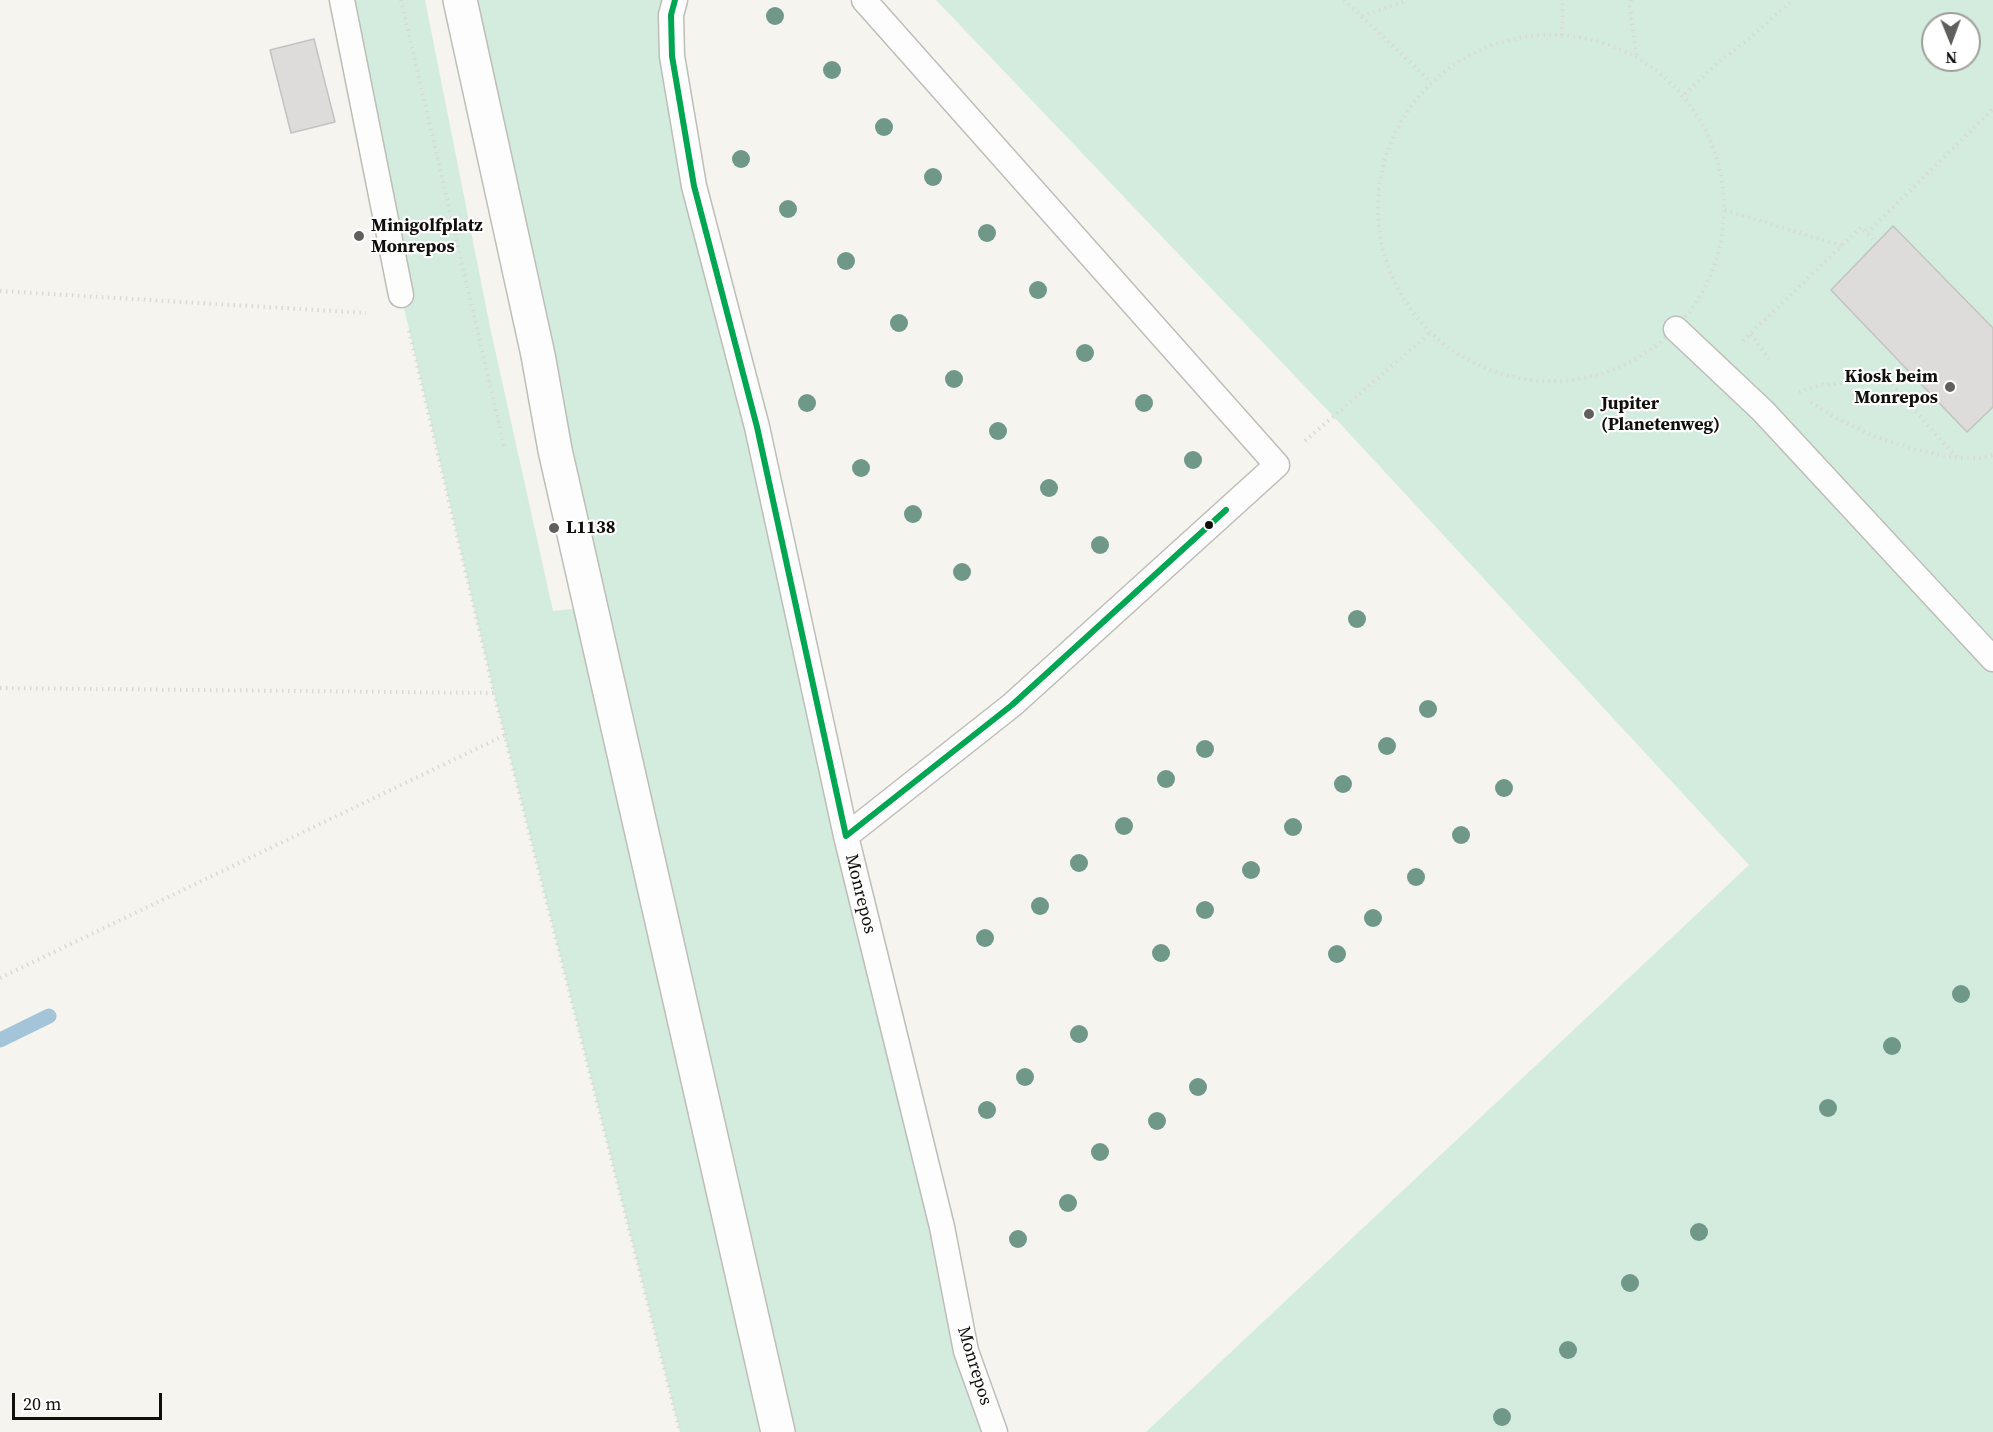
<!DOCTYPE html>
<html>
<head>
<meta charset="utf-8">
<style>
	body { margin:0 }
	#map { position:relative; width:1993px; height:1432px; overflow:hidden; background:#f5f4ef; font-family:"Source Serif 4",serif }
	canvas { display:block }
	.north { position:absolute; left:1921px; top:12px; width:60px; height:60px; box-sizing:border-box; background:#fff; border:2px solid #9f9f9e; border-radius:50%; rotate:179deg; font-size:16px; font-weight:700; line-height:24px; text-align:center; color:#100f0c }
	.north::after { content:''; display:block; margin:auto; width:21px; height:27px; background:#605f5b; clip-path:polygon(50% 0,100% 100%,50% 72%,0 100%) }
	.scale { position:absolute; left:12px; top:1393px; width:150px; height:27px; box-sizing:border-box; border:3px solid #100f0c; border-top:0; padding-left:8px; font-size:18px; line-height:21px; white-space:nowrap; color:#100f0c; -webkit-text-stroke:4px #fff; paint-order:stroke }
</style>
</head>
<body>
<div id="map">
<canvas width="1993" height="1432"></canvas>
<div class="north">N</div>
<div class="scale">20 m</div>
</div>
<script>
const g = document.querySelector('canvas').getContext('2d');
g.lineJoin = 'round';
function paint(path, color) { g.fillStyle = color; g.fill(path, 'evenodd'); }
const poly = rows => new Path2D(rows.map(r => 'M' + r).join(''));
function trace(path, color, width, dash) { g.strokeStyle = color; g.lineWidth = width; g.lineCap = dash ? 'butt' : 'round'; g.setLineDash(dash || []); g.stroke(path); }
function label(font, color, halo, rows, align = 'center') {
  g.font = font + ' "Source Serif 4",serif'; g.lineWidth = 4.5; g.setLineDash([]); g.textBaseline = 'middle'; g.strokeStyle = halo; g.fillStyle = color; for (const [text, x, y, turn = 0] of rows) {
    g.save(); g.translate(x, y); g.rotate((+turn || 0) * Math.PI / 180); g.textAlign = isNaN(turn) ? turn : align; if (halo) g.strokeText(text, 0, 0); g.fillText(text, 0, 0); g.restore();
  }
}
const green = poly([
	[342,0,425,0,490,327,553,611,590,607,460,0,675,0,672,56,995,1432,680,1432,494,693,401,295],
	[936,0,1993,0,1993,1432,1146,1432,1749,865,1334,417],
	[1933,24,1969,24,1969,60,1933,60]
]);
const stream = poly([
	[0,1040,49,1016]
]);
const building = poly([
	[314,39,335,122,291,133,270,50,314,39],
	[1893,226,1993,328,1993,407,1967,432,1831,290,1893,226]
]);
const path = poly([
	[401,0,505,450],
	[1344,0,1430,81],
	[1631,0,1630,7,1637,58],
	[1362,16,1408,0],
	[1562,35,1563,0],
	'1378 208a173 173 0 1 1 346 0a173 173 0 1 1-346 0Z',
	[1685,94,1714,66,1746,41,1793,0],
	[1725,210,1842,246],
	[1867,233,1993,109],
	[0,291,366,313],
	[409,331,494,693,680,1432],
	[1751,334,1769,359],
	[1743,341,1861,227,1876,243],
	[1799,392,1821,385,1888,380,1957,458],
	[1811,402,1836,418,1876,437,1917,450,1957,458,1980,458,1993,455],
	[1305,441,1430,333],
	[0,688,494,693],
	[0,978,505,735]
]);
const service = poly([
	[342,0,401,295],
	[675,0,671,15,672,56,694,186,757,427,846,836,942,1227,966,1351,995,1432],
	[1676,329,1763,411,1993,659],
	[846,836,1012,705,1277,465,864,0]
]);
const secondary = poly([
	[460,0,538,355,555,450,778,1432]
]);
const bus1 = poly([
	[675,0,671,15,672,56,694,186,757,427,846,836,1012,705,1226,510]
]);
const trees = [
	[775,16],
	[832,70],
	[884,127],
	[741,159],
	[933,177],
	[788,209],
	[987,233],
	[846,261],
	[1038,290],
	[899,323],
	[1085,353],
	[954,379],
	[807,403],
	[1144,403],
	[998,431],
	[1193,460],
	[861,468],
	[1049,488],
	[913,514],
	[1100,545],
	[962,572],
	[1357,619],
	[1428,709],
	[1387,746],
	[1205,749],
	[1166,779],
	[1343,784],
	[1504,788],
	[1124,826],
	[1293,827],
	[1461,835],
	[1079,863],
	[1251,870],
	[1416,877],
	[1040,906],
	[1205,910],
	[1373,918],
	[985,938],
	[1161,953],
	[1337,954],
	[1961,994],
	[1079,1034],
	[1892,1046],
	[1025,1077],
	[1198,1087],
	[1828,1108],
	[987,1110],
	[1157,1121],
	[1100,1152],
	[1068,1203],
	[1699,1232],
	[1018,1239],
	[1630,1283],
	[1568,1350],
	[1502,1417]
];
const markers = [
	[359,236,6,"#605f5b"],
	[1950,387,6,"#605f5b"],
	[1589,414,6,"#605f5b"],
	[1209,525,5,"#100f0c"],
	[554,528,6,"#605f5b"]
];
const poiNames = [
	["Minigolfplatz",371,226],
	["Monrepos",371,247],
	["Kiosk beim",1938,377,"right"],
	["Monrepos",1938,398,"right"],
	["Jupiter",1601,404],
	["(Planetenweg)",1601,425],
	["L1138",566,528]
];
const streetNames = [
	["Monrepos",860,894,76],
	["Monrepos",974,1366,73]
];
paint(green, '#d3ecdd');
trace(stream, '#a4c4d9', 15);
paint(building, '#dddcdb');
trace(building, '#c4c2c2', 1.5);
trace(service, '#bdbdb9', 27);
trace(secondary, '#bdbdb9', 36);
trace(path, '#d9d9d7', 4, [1.5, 4.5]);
trace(service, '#fefdfd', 24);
trace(secondary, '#fefdfd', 33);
trace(bus1, '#00a651', 6);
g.fillStyle = '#6f9888';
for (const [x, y] of trees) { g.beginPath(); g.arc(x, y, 9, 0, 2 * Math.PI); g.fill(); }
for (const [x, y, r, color] of markers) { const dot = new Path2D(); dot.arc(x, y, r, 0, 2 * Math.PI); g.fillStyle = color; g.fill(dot); trace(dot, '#fff', 2); }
label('bold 18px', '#100f0c', '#fff', poiNames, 'left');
label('18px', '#100f0c', '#fff', streetNames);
</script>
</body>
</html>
